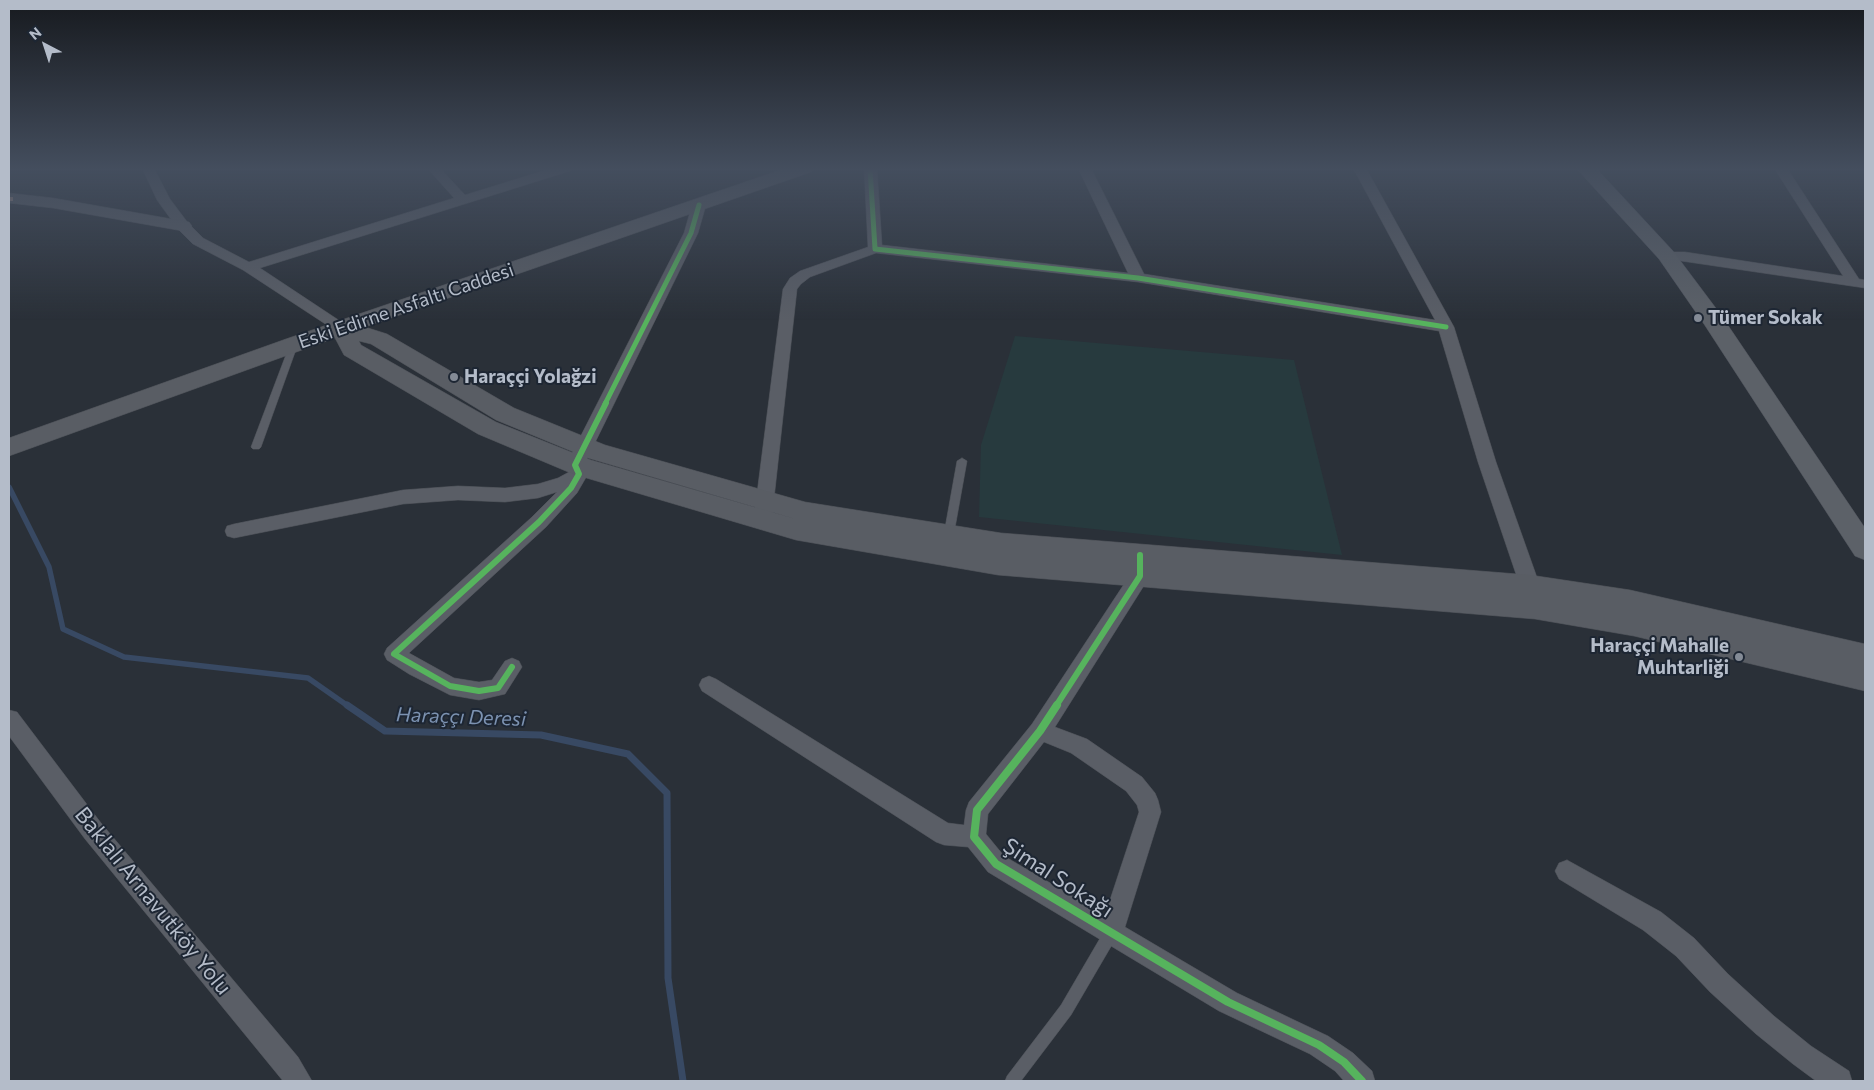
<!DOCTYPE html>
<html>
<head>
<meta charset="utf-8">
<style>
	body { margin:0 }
	#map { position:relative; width:1874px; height:1090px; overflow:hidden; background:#2a3038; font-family:Commissioner,sans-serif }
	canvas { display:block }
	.frame { position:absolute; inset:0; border:10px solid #b4bcc9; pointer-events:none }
	.north { position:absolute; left:20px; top:20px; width:50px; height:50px; -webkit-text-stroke:4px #1d2633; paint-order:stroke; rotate:320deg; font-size:14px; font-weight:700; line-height:20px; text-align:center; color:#b4bcc9 }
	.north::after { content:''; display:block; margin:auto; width:18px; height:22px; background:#b4bcc9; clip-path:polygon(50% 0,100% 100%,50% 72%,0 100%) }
</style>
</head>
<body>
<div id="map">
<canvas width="1874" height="1090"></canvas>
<div class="frame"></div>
<div class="north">N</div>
</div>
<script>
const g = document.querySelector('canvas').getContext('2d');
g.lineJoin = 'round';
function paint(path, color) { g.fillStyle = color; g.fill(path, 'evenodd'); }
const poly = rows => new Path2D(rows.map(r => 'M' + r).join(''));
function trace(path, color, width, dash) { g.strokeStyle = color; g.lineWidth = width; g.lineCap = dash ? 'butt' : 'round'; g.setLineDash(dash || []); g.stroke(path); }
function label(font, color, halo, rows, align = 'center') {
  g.font = font + ' Commissioner,sans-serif'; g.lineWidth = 4; g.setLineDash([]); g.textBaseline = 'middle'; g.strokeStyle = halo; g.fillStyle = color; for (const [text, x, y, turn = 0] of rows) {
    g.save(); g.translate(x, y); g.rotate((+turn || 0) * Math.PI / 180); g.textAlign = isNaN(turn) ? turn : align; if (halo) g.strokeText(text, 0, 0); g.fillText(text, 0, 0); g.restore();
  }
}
const green = poly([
	[1015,336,1294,360,1342,555,979,517,981,445]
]);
const streamFar1 = poly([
	[9,487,49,567,63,629,124,657,308,678,348,706]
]);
const stream = poly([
	[347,705,385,731,541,735,628,754,667,793,668,978,683,1081]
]);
const service = poly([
	[294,341,298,344,261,447,259,449,253,449,251,447,290,344,294,341],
	[962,458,967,461,953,539,948,543,943,539,957,461,962,458],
	[1111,926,1116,928,1118,933,1116,938,1071,1015,1021,1081,1005,1081,1007,1076,1061,1005,1106,928,1111,926]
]);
const minor = poly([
	[142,168,154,168,170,199,188,223,203,238,249,262,454,198,427,168,440,168,465,195,552,168,572,168,570,171,260,268,346,325,349,328,346,331,341,333,336,331,243,270,193,244,178,229,157,200,142,168],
	[864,168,877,168,882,245,1128,273,1078,168,1091,168,1144,274,1435,320,1353,168,1366,168,1454,327,1496,462,1540,586,1537,591,1530,594,1523,591,1520,586,1478,462,1439,331,1138,282,876,253,810,277,801,284,797,289,772,517,769,522,763,524,757,522,754,517,783,289,790,278,800,271,868,247,864,168],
	[1774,168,1787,168,1859,279,1865,280,1865,288,1661,258,1659,255,1661,252,1685,252,1843,276,1774,168],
	[699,201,706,205,698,233,584,465,588,474,577,493,546,527,409,653,454,678,479,682,492,680,505,661,512,658,519,661,522,667,505,694,479,700,450,695,409,674,387,660,384,654,387,648,532,517,557,492,538,498,505,502,458,500,403,504,234,538,227,536,225,531,227,526,234,524,403,490,458,486,505,488,538,484,558,478,569,472,566,465,684,233,692,205,699,201],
	[1140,555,1147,557,1150,562,1150,576,1055,727,1087,739,1142,777,1155,793,1158,800,1161,812,1125,927,1237,993,1328,1036,1353,1053,1372,1071,1375,1081,1344,1081,1335,1071,1310,1054,1219,1011,988,872,968,847,944,845,936,842,702,691,699,685,702,679,709,676,716,679,948,823,964,825,966,810,969,802,1032,724,1130,575,1130,562,1133,557,1140,555],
	[1044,742,1071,753,1126,791,1137,805,1139,812,1105,915,1004,856,986,834,988,814,1044,742],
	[9,710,17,712,101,823,298,1057,312,1081,283,1081,85,839,9,736,9,710],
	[1567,860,1661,912,1694,938,1728,974,1774,1016,1811,1046,1849,1071,1852,1081,1816,1081,1793,1064,1756,1034,1710,992,1676,956,1643,930,1559,879,1555,871,1559,863,1567,860]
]);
const tertiary = poly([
	[9,193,53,198,183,221,189,222,192,226,189,230,183,231,53,208,9,203,9,193]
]);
const secondary = poly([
	[786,168,814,168,811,172,365,327,387,334,514,408,605,445,805,502,1001,533,1530,575,1630,590,1865,644,1865,691,1634,636,1535,619,998,575,796,540,573,474,478,434,344,355,335,338,9,456,9,438,286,339,786,168],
	[359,341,371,344,496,420,588,458,799,520,591,460,496,422,361,345,359,341]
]);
const primary = poly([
	[1576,168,1596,168,1673,251,1721,315,1865,528,1865,560,1855,556,1704,324,1659,259,1576,168]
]);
const quiet = poly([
	[9,199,13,199]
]);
const cyclewayFar2 = poly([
	[870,168,875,249,1138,278,1446,327],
	[605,404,691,233,699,205]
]);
const cyclewayFar1 = poly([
	[512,667,498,688,479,691,450,686,394,654,539,522,571,488,579,474,575,465,606,403],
	[1056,706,1140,576,1140,555]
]);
const cycleway = poly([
	[1057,705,1040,731,977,810,974,837,996,864,1228,1002,1319,1045,1344,1062,1362,1081]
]);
const markers = [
	[1698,318,5,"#848b96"],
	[454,377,5,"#848b96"],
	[1739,657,5,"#848b96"]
];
const streetNames = [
	["Eski Edirne Asfaltı Caddesi",406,306,-19]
];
const poiNames = [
	["Tümer Sokak",1708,318],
	["Haraççi Yolağzi",464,377],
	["Haraççi Mahalle",1729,646,"right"],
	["Muhtarliği",1729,668,"right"]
];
const waterNames = [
	["Haraççı Deresi",461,717,2]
];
const nearStreetnames = [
	["Şimal Sokağı",1058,878,33],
	["Baklalı Arnavutköy Yolu",153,901,51]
];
paint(green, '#273a3e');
trace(streamFar1, '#384963', 5.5);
trace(stream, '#384963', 7);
trace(service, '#484c53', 1);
trace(minor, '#484c53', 1);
trace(tertiary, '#484c53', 1);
trace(secondary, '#484c53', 1);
trace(primary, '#484c55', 1);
paint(service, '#5a5e66');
paint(minor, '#5a5e66');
paint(tertiary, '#5a5e66');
paint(secondary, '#595d64');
paint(primary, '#5c6168');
trace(quiet, '#b69a8f', 4, [8, 4]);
trace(cyclewayFar2, '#56b35d', 5);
trace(cyclewayFar1, '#56b35d', 6);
trace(cycleway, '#56b35d', 8);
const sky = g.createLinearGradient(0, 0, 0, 320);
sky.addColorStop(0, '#171a1f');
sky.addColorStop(0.53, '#444e5e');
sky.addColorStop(1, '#444e5e00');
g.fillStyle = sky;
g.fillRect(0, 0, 1874, 320);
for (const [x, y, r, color] of markers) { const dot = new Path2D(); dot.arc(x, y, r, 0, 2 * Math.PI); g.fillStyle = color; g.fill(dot); trace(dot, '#1d2633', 2); }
label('19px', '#b4bcc9', '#1d2633', streetNames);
label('bold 19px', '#b4bcc9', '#1d2633', poiNames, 'left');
label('italic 20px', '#7c92b1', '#1d2633', waterNames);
label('22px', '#b4bcc9', '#1d2633', nearStreetnames);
</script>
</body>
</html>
